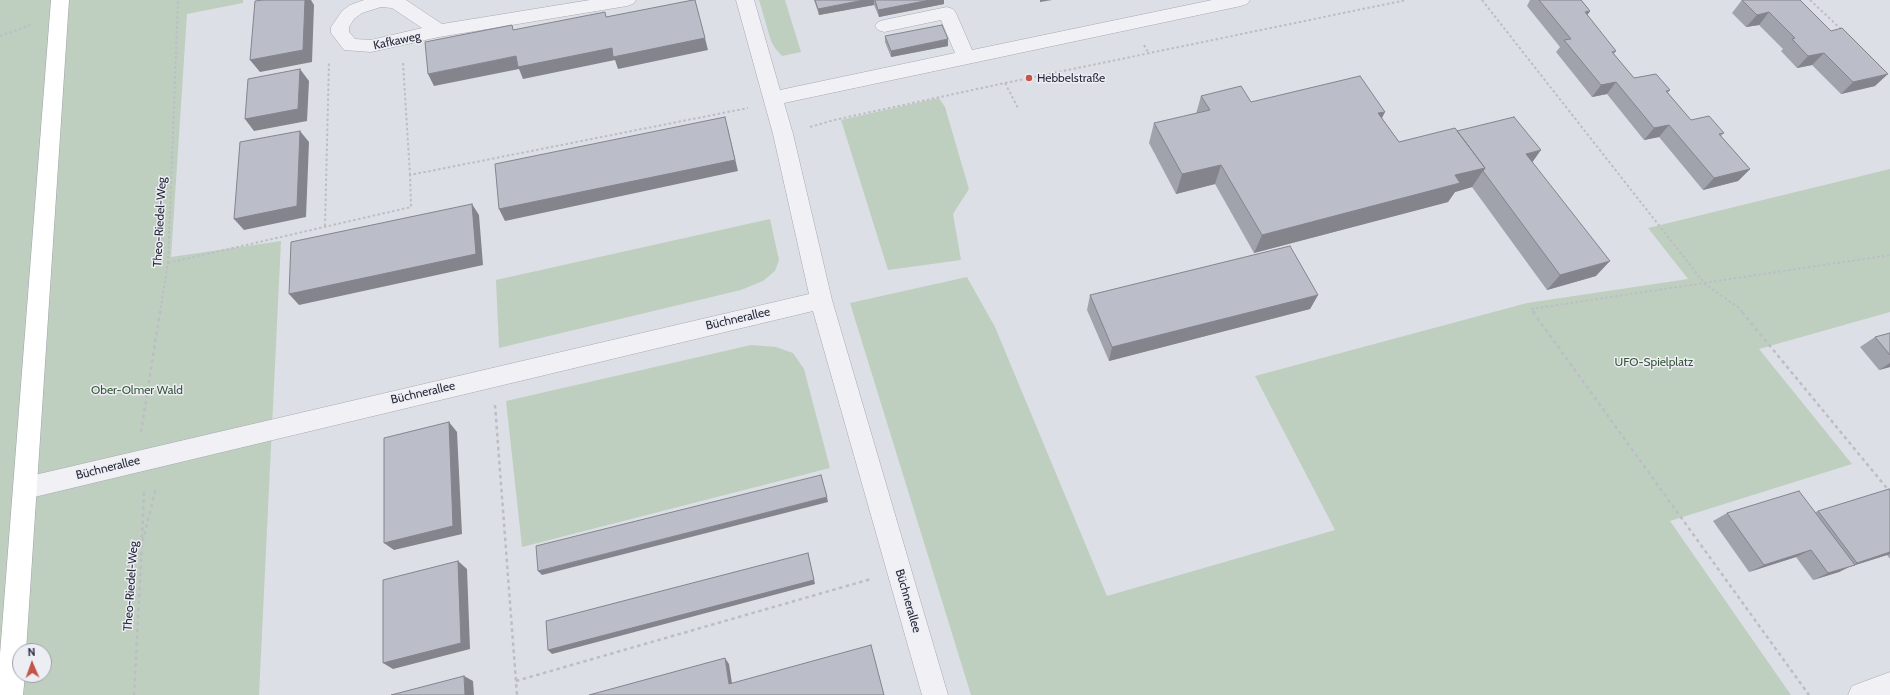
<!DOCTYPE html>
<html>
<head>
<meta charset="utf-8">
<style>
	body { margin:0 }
	#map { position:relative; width:1890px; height:695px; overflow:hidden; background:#dddfe6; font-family:Cabin,sans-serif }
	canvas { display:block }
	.north { position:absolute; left:12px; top:643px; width:40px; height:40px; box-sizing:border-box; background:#edeef4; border:1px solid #9ea0aa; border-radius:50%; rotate:358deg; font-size:11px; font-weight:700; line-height:16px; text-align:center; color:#282a3b }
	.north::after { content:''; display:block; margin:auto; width:14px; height:18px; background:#c3554a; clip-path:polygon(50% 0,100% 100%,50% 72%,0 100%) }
</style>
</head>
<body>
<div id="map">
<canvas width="1890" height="695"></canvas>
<div class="north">N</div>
</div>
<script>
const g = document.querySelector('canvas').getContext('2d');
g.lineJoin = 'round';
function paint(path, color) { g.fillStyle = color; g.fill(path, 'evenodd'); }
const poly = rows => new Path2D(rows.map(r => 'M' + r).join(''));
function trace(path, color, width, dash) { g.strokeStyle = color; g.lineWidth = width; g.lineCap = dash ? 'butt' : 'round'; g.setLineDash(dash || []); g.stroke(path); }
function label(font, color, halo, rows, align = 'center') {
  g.font = font + ' Cabin,sans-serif'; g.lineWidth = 3; g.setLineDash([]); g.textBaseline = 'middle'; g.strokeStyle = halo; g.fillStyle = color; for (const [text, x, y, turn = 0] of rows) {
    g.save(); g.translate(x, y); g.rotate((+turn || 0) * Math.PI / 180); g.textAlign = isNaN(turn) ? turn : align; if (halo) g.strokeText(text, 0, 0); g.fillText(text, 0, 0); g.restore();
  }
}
const green = poly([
	[0,0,243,0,243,3,187,14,171,257,281,241,259,695,0,695],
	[20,651,44,651,44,675,20,675],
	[759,0,785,0,801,52,782,56,775,48,771,41],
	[939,98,945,107,969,189,953,214,961,260,888,270,841,120],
	[1890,169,1890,312,1759,349,1852,464,1670,521,1791,695,971,695,850,303,967,277,995,327,1107,596,1335,530,1255,376,1527,303,1688,279,1648,228],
	[770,219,779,260,775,271,763,281,741,290,499,348,496,280],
	[751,345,776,347,793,353,804,369,830,468,522,547,506,401]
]);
const pathFar1 = poly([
	[1482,0,1705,284,1739,308,1743,313],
	[1810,0,1842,30],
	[0,36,31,25],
	[1144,45,1149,54],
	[403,63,410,175],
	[1005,83,1018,108],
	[810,127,834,120,1005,83,1406,0],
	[325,226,329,61],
	[168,263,411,207,410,175,748,108],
	[160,313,168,263,178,0],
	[1534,313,1531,309,1890,255]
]);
const path = poly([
	[1533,312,1809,695],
	[1742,312,1890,492],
	[495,405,517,695],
	[141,432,160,312],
	[142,538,144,492],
	[516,681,871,579],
	[134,695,142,544,156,488]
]);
const minor = poly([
	[364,0,406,0,442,24,590,0,636,0,633,4,627,6,439,37,371,52,344,50,331,33,331,27,342,11,350,5,364,0],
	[381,7,392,8,422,28,371,40,355,39,349,32,349,27,354,19,362,13,381,7],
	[736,0,754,0,780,90,955,53,941,20,884,32,878,30,875,26,878,22,884,20,947,7,953,9,956,13,972,50,1212,0,1250,0,1247,4,1241,6,784,103,793,134,832,300,948,695,922,695,813,311,26,499,18,496,14,488,18,480,26,477,809,294,773,134,736,0],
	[1890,672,1890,695,1848,695,1852,686,1890,672]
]);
const major = poly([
	[51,0,69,0,26,651,20,651,20,675,25,675,23,695,0,695,0,654,51,0]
]);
const wall = poly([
	[814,0,944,0,944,4,879,17,874,5,819,15],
	[1530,0,1581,0,1590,11,1587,15,1616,51,1614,54,1634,78,1670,90,1668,93,1691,120,1724,133,1721,136,1750,169,1738,181,1703,190,1659,137,1644,140,1607,94,1592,97,1556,52,1560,47,1527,6],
	[1742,0,1800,0,1875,86,1841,94,1812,65,1797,68,1781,51,1783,49,1759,25,1746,27,1732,13],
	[885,36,948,46,891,57,885,42],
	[1201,96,1382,118,1399,142,1457,131,1532,162,1596,276,1547,290,1472,187,1455,192,1448,202,1254,253,1215,184,1176,194,1149,143,1154,123,1196,114],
	[1090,295,1318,295,1310,309,1109,361,1087,310],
	[1890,333,1890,367,1879,370,1860,347,1875,337],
	[1890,491,1890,559,1887,555,1849,567,1839,572,1813,580,1796,557,1749,572,1713,521,1727,513,1815,512,1818,511]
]);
const shadedWall = poly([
	[305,0,311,0,314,5,312,62,260,72,250,60],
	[864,0,874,0,874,5,819,15,818,9],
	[930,0,944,0,944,4,879,17,878,10],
	[1040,0,1052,0,1040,2],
	[1590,11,1582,23,1585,12],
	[1769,12,1759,25,1746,27,1757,15],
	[705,38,708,50,618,69,615,60,523,79,519,69,434,86,428,74,516,56],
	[948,39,948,46,891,57,891,51],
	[1824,53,1812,65,1797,68,1808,56],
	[300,69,309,81,307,121,254,131,245,119],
	[1888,74,1875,86,1841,94,1853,82],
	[1616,82,1607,94,1592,97,1601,85],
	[1385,112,1375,132,1378,113],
	[1669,125,1659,137,1644,140,1654,128],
	[728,129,738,171,505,221,499,209],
	[300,131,309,142,306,217,244,230,234,219],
	[1541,150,1529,167,1526,154],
	[1221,165,1215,184,1176,194,1182,174],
	[1485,168,1472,187,1455,192,1448,202,1254,253,1262,235,1455,175],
	[1750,169,1738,181,1703,190,1714,178],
	[472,204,479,215,483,265,299,305,289,294],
	[1610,261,1596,276,1547,290,1560,275],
	[1318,295,1310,309,1109,361,1112,347],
	[1890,363,1890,367,1879,370],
	[449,422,457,432,462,534,394,550,384,543],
	[827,497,828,502,542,575,538,571],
	[1811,550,1796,557,1749,572,1764,565],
	[1890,552,1890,554,1887,555,1849,567,1839,572,1813,580,1828,573,1848,567,1857,563],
	[808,553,815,584,552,654,548,650],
	[458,561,467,569,470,649,393,669,383,663],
	[725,658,729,664,733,690,729,684],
	[464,676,473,681,474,695,465,695]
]);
const building = poly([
	[263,0,305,0,303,50,250,60,255,1,263,0],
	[693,0,695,0,705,38,613,57,612,48,518,67,516,56,428,74,425,42,512,25,513,30,605,12,606,17,693,0],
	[815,0,864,0,818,9,815,0],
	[875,0,930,0,878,10,875,0],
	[1539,0,1581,0,1590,11,1585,12,1616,51,1612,52,1634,78,1656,74,1670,90,1666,91,1691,120,1709,116,1724,133,1719,134,1750,169,1714,178,1669,125,1654,128,1616,82,1601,85,1564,40,1571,39,1539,0],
	[1742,0,1800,0,1831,31,1842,28,1888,74,1853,82,1824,53,1808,56,1792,39,1795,38,1769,12,1757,15,1742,0],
	[942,25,948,39,891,51,885,36,942,25],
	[300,69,298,109,245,119,248,79,300,69],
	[1360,76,1385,112,1378,113,1399,142,1455,128,1485,168,1455,175,1460,183,1262,235,1221,165,1182,174,1154,123,1210,110,1201,96,1241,86,1251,102,1360,76],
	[725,117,735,160,499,209,495,164,725,117],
	[1514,117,1541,150,1526,154,1610,261,1560,275,1483,171,1485,168,1457,131,1514,117],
	[300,131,297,206,234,219,240,142,300,131],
	[472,204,476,254,289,294,291,242,472,204],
	[1290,246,1318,295,1112,347,1090,295,1290,246],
	[1890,333,1890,355,1875,337,1890,333],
	[449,422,453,526,384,543,384,438,449,422],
	[821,475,827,497,538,571,536,546,821,475],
	[1889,489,1890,491,1890,552,1857,563,1818,511,1889,489],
	[1799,491,1855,565,1828,573,1811,550,1764,565,1727,513,1799,491],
	[808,553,814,580,548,650,546,621,808,553],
	[458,561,461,643,383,663,383,580,458,561],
	[871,645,884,695,589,695,725,658,729,684,871,645],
	[464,676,465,695,391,695,464,676]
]);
const markers = [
	[1029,78,4,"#c3554a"]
];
const streetNames = [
	["Kafkaweg",397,41,-12],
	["Theo-Riedel-Weg",160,222,-87],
	["Büchnerallee",738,319,-13],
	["Büchnerallee",423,393,-13],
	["Büchnerallee",108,468,-14],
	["Theo-Riedel-Weg",131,586,-86],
	["Büchnerallee",908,601,74]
];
const poiNames = [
	["Hebbelstraße",1037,78]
];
const parkNames = [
	["UFO-Spielplatz",1654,362],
	["Ober-Olmer Wald",137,390]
];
paint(green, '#bfcfbf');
trace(minor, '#a7a9b3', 1);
trace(major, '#9ea1b1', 1);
trace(pathFar1, '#bcbdc5', 2, [2.5, 2.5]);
trace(path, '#bcbdc5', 2.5, [3.5, 3.5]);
paint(minor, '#f0f0f5');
paint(major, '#fff');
paint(wall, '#a1a3ac');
paint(shadedWall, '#83848c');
paint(building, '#bbbdc8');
trace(building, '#83848c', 1);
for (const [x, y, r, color] of markers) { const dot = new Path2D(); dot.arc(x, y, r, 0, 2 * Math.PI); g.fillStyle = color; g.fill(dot); trace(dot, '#edeef4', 1.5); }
label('12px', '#282a3b', '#edeef4', streetNames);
label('12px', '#282a3b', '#edeef4', poiNames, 'left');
label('12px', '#365638', '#edeef4', parkNames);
</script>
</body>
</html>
